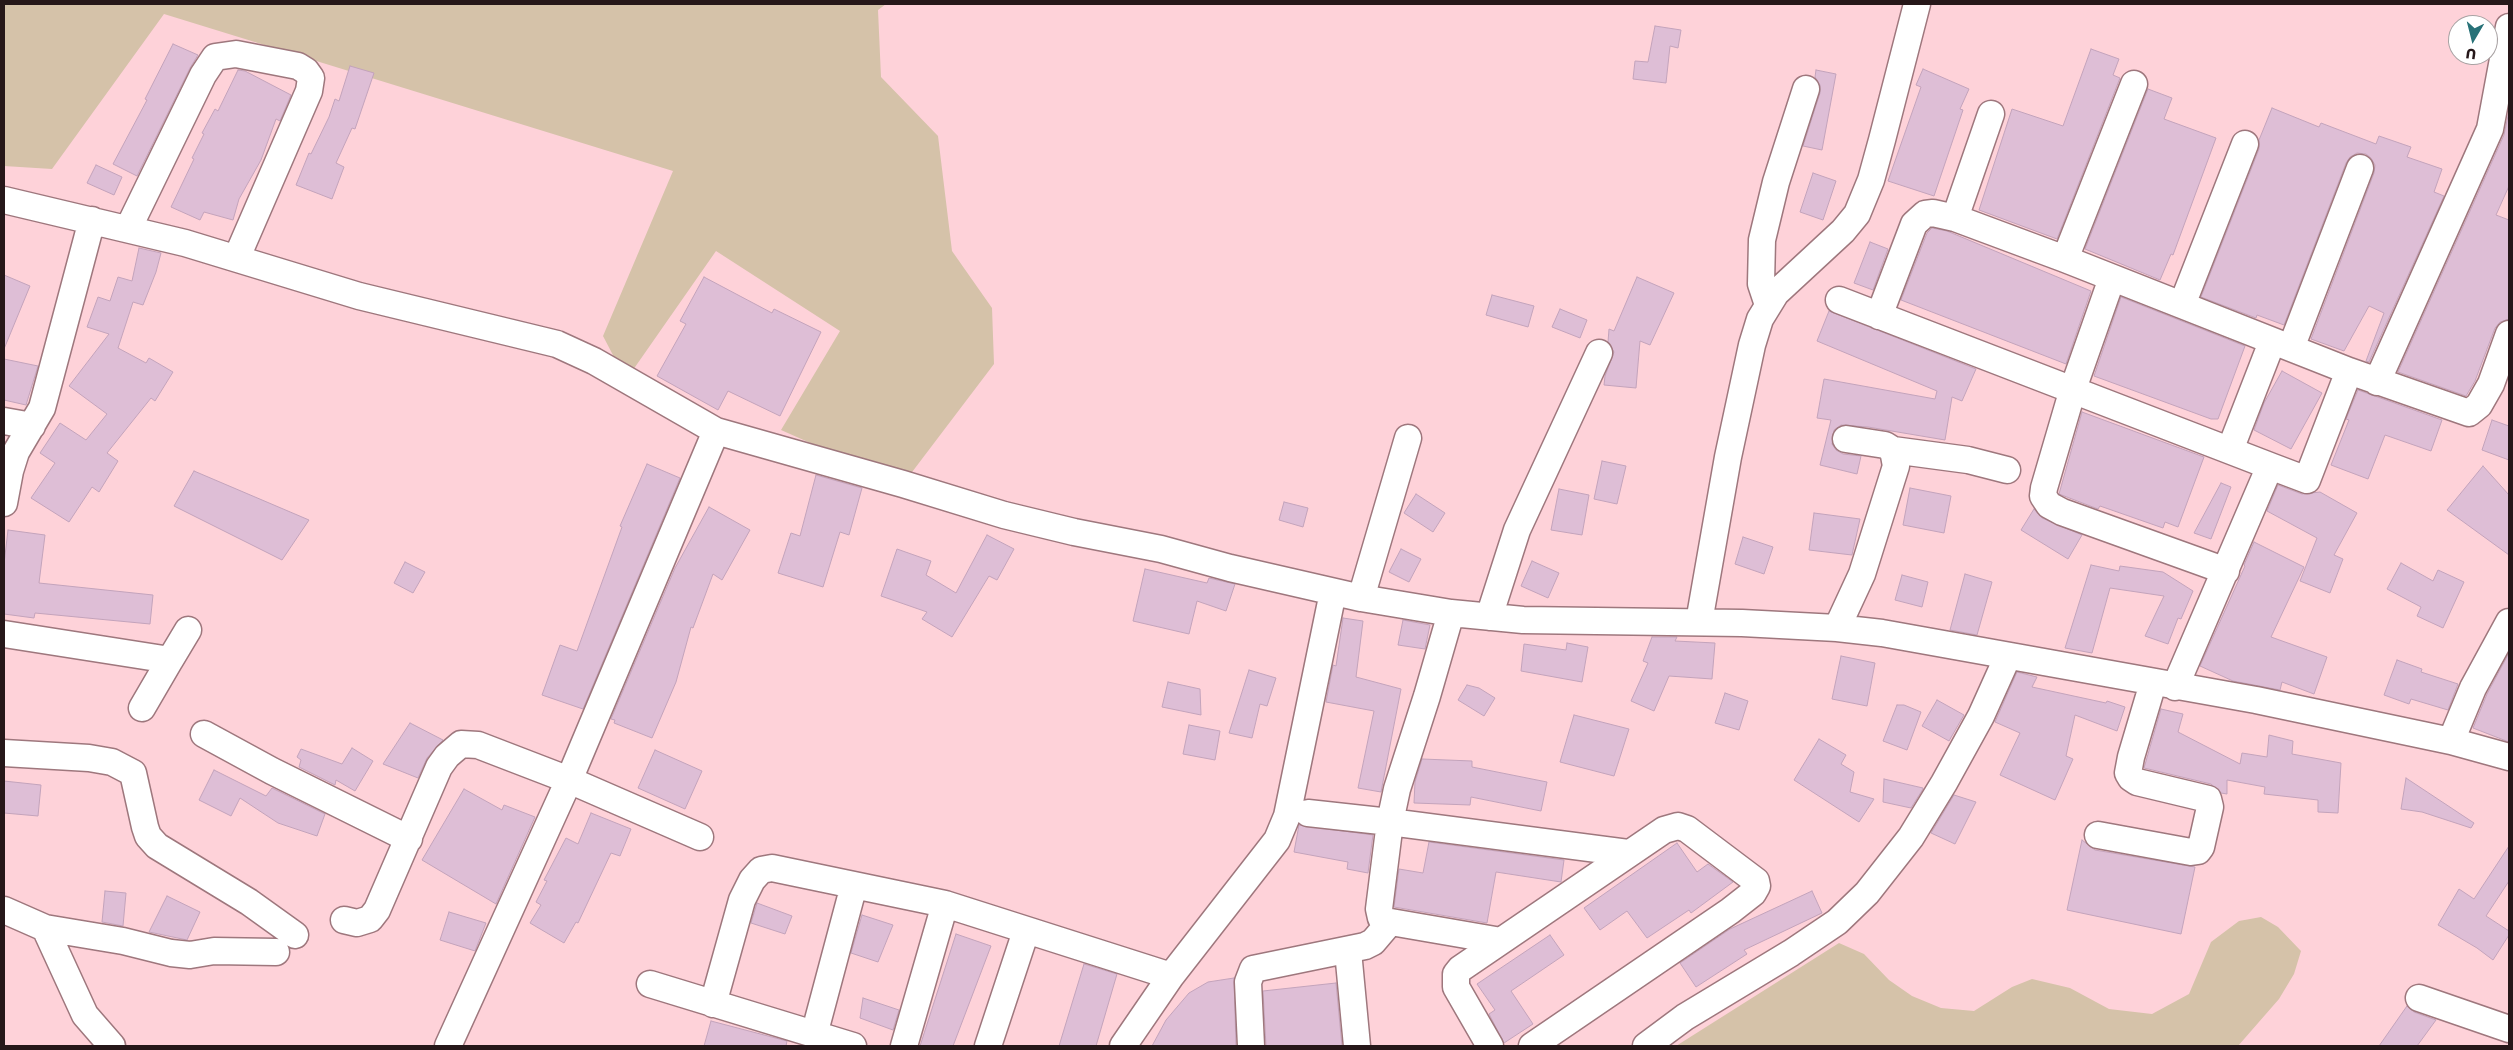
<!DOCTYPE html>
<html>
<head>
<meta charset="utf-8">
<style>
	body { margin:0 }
	#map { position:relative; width:2513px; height:1050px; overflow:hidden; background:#fed2d9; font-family:"Golos Text",sans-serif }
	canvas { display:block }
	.frame { position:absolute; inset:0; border:5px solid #261719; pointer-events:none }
	.north { position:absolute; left:2448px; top:15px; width:50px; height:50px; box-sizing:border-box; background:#fff; border:1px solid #a8a2a3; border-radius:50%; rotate:188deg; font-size:14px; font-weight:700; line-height:20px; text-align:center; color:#261719 }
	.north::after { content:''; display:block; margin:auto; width:18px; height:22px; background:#287278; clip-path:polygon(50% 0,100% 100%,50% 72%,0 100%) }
</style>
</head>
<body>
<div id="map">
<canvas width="2513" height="1050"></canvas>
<div class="frame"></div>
<div class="north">U</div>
</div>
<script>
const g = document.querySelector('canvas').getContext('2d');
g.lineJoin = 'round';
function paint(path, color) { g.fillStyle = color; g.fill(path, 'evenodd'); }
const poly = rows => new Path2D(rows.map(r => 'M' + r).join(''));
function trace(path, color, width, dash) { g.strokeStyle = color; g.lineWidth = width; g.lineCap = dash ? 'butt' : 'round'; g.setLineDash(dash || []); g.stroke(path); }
const green = poly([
	[4,4,886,4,878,10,881,77,938,136,952,251,992,308,994,364,903,484,781,430,840,331,716,251,626,380,603,336,673,171,164,14,52,169,4,166],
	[2261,917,2278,927,2301,951,2294,974,2279,999,2238,1046,1676,1046,1839,943,1864,954,1889,980,1912,996,1941,1008,1974,1011,2012,987,2032,979,2070,988,2109,1009,2152,1014,2189,994,2211,942,2239,921]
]);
const building = poly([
	[1655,26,1681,30,1678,48,1670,46,1666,83,1633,79,1635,61,1648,62,1655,26],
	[173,44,198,55,190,68,137,176,113,164,147,100,145,99,173,44],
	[2091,49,2119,59,2113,75,2120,78,2057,239,1979,210,2012,109,2063,126,2091,49],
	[350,66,374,73,355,129,352,128,336,163,344,167,332,199,296,185,309,153,311,154,329,117,335,99,339,101,350,66],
	[1923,69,1969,89,1960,109,1963,110,1934,196,1888,181,1921,87,1916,85,1923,69],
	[238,70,245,71,291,95,280,121,276,119,261,160,239,199,233,220,204,212,200,220,171,207,194,159,192,158,204,134,202,133,215,109,218,111,238,70],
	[1816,70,1836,74,1822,150,1803,146,1820,93,1820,85,1815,77,1816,70],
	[2148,89,2172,98,2164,119,2216,138,2173,255,2171,254,2160,280,2085,249,2148,89],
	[2272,108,2319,127,2321,123,2376,144,2379,136,2411,147,2407,157,2442,169,2434,192,2444,196,2369,362,2366,361,2384,313,2369,306,2344,351,2311,339,2374,173,2375,165,2371,158,2366,154,2357,153,2350,157,2346,163,2284,325,2257,315,2256,318,2201,297,2259,149,2259,140,2272,108],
	[2509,111,2509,186,2496,215,2509,220,2509,319,2500,322,2495,328,2475,381,2466,396,2398,372,2504,135,2509,111],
	[96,165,122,177,114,195,87,183,96,165],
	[1813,173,1836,181,1823,220,1800,212,1813,173],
	[1932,228,1947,231,2091,291,2066,364,1901,300,1927,233,1932,228],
	[1870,242,1888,249,1873,290,1854,283,1870,242],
	[139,248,161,253,156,272,143,305,133,302,118,348,146,363,149,358,173,372,155,401,151,398,107,453,118,461,99,492,92,487,69,522,31,498,55,463,40,453,60,423,86,440,107,414,69,386,109,334,87,327,98,297,110,301,118,277,132,281,139,248],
	[4,275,30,286,4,349,4,275],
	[704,277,772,313,774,309,821,332,780,416,728,391,718,410,657,376,686,324,680,321,704,277],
	[1637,277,1674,293,1650,345,1640,341,1636,388,1604,385,1605,376,1614,352,1608,342,1609,329,1614,331,1637,277],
	[1492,295,1534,306,1528,327,1486,315,1492,295],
	[2121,297,2245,346,2218,419,2211,419,2094,376,2121,297],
	[1560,309,1587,320,1580,338,1552,327,1560,309],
	[1829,311,1976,369,1962,401,1952,397,1945,440,1868,427,1841,425,1834,430,1832,444,1836,450,1843,454,1861,456,1857,474,1820,465,1831,420,1817,418,1824,379,1935,399,1937,391,1817,341,1829,311],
	[4,359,38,366,26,405,4,400,4,359],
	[2282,371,2322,393,2291,449,2254,430,2264,403,2282,371],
	[2358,390,2442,420,2431,451,2385,435,2368,479,2331,465,2349,420,2346,419,2358,390],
	[2082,412,2204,457,2178,527,2165,522,2163,528,2100,506,2098,509,2059,494,2082,412],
	[2492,420,2509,426,2509,460,2482,450,2492,420],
	[1602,461,1626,466,1617,504,1594,499,1602,461],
	[647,464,680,478,583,709,542,695,560,645,577,651,622,527,620,526,647,464],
	[2483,466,2509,495,2509,555,2447,510,2483,466],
	[194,471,309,520,282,560,174,506,194,471],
	[816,475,862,488,849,535,840,532,823,587,778,573,791,533,800,536,816,475],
	[2221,483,2231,487,2211,539,2194,533,2221,483],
	[2278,485,2302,494,2320,492,2357,513,2334,555,2343,559,2330,593,2300,581,2317,538,2267,511,2278,485],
	[1910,488,1951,496,1944,533,1903,525,1910,488],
	[1559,489,1589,495,1582,535,1551,530,1559,489],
	[1416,494,1445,513,1433,532,1404,513,1416,494],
	[1284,502,1308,508,1303,527,1279,520,1284,502],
	[709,507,750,530,722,580,713,574,693,628,691,627,676,682,652,738,614,723,615,720,611,719,675,568,709,507],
	[2034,509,2042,518,2082,535,2068,559,2021,530,2034,509],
	[1814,513,1860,519,1852,555,1809,550,1814,513],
	[8,530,45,535,39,583,153,595,150,624,35,613,34,618,4,614,4,564,8,530],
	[987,535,1014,549,997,580,989,576,952,637,922,619,927,612,881,596,897,549,931,561,926,575,956,593,987,535],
	[1743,537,1773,547,1764,574,1735,564,1743,537],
	[2254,542,2304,567,2271,637,2327,657,2314,694,2282,682,2280,690,2233,681,2200,666,2245,566,2244,565,2254,542],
	[1401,549,1421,559,1409,582,1389,572,1401,549],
	[1532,561,1559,573,1548,598,1521,586,1532,561],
	[405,562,425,572,413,593,394,583,405,562],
	[2401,563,2433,581,2438,570,2464,582,2443,628,2417,616,2421,607,2387,589,2401,563],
	[2091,565,2119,571,2120,566,2163,572,2193,591,2181,619,2178,618,2168,644,2145,636,2164,596,2110,588,2092,653,2065,648,2091,565],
	[1145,569,1207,583,1209,578,1235,584,1226,611,1197,601,1189,634,1133,621,1145,569],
	[1965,574,1992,582,1977,635,1950,630,1965,574],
	[1902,575,1928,582,1922,607,1895,600,1902,575],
	[1343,618,1363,621,1356,677,1401,689,1381,792,1358,788,1374,711,1326,702,1333,665,1336,666,1343,618],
	[1403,620,1430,625,1425,649,1398,645,1403,620],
	[1652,637,1677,637,1675,641,1715,643,1712,679,1669,676,1654,711,1631,701,1648,663,1643,661,1652,637],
	[1567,643,1588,647,1582,682,1521,671,1524,644,1566,650,1567,643],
	[2509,653,2509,742,2473,728,2487,694,2509,653],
	[1841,656,1875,663,1867,706,1832,699,1841,656],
	[2397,660,2422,669,2421,672,2458,684,2448,710,2411,699,2409,704,2384,695,2397,660],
	[1249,670,1276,678,1267,706,1260,704,1252,738,1229,733,1249,670],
	[2017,672,2037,677,2032,687,2106,703,2107,701,2125,707,2117,731,2075,715,2066,756,2073,759,2055,800,2000,775,2020,733,1995,722,2017,672],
	[1168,682,1200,689,1201,715,1162,707,1168,682],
	[1467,685,1479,688,1495,698,1484,716,1458,700,1467,685],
	[1725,693,1748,701,1739,730,1715,723,1725,693],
	[1937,700,1964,715,1949,741,1922,726,1937,700],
	[1897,705,1904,705,1921,712,1907,750,1883,741,1897,705],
	[2161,709,2183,714,2178,732,2240,764,2242,753,2267,757,2269,735,2293,741,2292,754,2341,763,2338,813,2318,812,2318,800,2264,794,2265,787,2227,780,2227,794,2221,793,2211,784,2144,768,2161,709],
	[1574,715,1629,729,1614,776,1560,762,1574,715],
	[410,723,443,740,427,758,418,778,383,764,410,723],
	[1189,725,1220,731,1215,760,1183,754,1189,725],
	[1819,739,1846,755,1841,764,1854,772,1850,792,1874,799,1859,822,1794,780,1819,739],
	[352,748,373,761,355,791,336,780,335,785,299,767,301,760,297,757,301,749,342,764,352,748],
	[655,750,702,771,685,809,638,788,655,750],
	[1422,759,1472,761,1472,767,1547,782,1541,811,1471,797,1470,805,1414,803,1415,782,1422,759],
	[214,770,266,796,272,788,325,814,317,836,278,823,240,798,231,816,199,800,214,770],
	[2406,778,2474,823,2471,828,2422,812,2401,809,2406,778],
	[1884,779,1923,788,1923,789,1911,808,1883,802,1884,779],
	[4,781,41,785,38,816,4,813,4,781],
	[464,789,502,810,504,805,535,817,496,904,422,860,464,789],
	[1954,795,1976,802,1955,844,1931,833,1954,795],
	[591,813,631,829,620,856,611,853,578,923,576,922,564,943,530,923,541,905,536,902,547,881,544,880,566,838,578,844,591,813],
	[1299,825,1373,835,1368,873,1347,869,1348,862,1294,852,1299,825],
	[2082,840,2095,850,2195,867,2181,934,2067,910,2082,840],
	[1429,842,1564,860,1561,882,1496,872,1487,923,1394,907,1399,869,1423,873,1429,842],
	[1677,843,1697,872,1708,864,1733,882,1691,913,1689,910,1647,938,1627,911,1600,930,1584,908,1677,843],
	[2509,846,2509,881,2486,916,2509,931,2509,935,2493,960,2477,948,2438,925,2459,889,2474,899,2509,846],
	[105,891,126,893,123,926,102,922,105,891],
	[1812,891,1822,913,1744,950,1747,954,1696,987,1680,963,1730,929,1812,891],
	[167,896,200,912,187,940,149,932,167,896],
	[757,903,792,916,785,934,751,923,757,903],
	[449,912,486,923,475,951,440,940,449,912],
	[862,915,893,925,878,962,851,953,862,915],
	[956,934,991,946,953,1046,920,1046,956,934],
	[1550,935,1564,955,1511,991,1533,1024,1504,1043,1489,1014,1495,1010,1477,984,1550,935],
	[1084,964,1117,974,1096,1046,1059,1046,1084,964],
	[1234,978,1236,1046,1152,1046,1166,1020,1189,993,1208,982,1234,978],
	[1336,983,1342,1046,1266,1046,1263,991,1336,983],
	[863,998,899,1010,893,1030,860,1018,863,998],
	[2407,1006,2414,1012,2436,1020,2417,1046,2379,1046,2407,1006],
	[711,1021,787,1041,786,1046,704,1046,711,1021]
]);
const street = poly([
	[4,200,185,243,359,296,557,344,594,361,716,431,903,484,1004,515,1074,532,1161,549,1230,568,1361,598,1451,613],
	[1955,218,1991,114],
	[128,229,203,75,215,57,236,54,298,66,306,71,311,78,309,91,237,257],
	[2065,259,2134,84],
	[2112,278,2073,389,2044,488,2043,496,2049,505,2062,512,2226,571],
	[1839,300,2270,466],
	[1768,305,1761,284,1762,240,1776,182,1806,89],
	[2182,305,2245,144],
	[1879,316,1914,224,1925,214,1933,213,1955,218,2065,259,2349,371],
	[2291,348,2360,168],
	[2377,382,2490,129,2509,27],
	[4,421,32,426],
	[1893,450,1968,460,2007,470],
	[2230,450,2272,342],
	[4,503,10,471,16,452,42,408,92,220],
	[1361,598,1408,438],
	[1489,617,1517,530,1599,353],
	[1699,622,1728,457,1752,345,1760,319,1776,293,1843,231,1857,214,1871,180,1882,140,1917,4],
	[1837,628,1862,574,1896,466,1893,450,1885,445,1846,439],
	[4,634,170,660,188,630],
	[2175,687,2270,466,2307,480,2349,371,2469,413,2479,405,2491,384,2509,334],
	[142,708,170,660],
	[204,734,272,771,409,839],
	[2451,741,2473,688,2509,622],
	[4,753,89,758,112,762,133,773,145,827,148,836,157,846,249,902,295,935],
	[1308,813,1390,822,1379,909,1381,918,1385,921,1501,941],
	[2098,835,2191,852,2198,851,2201,847,2210,807,2208,799,2137,782,2131,778,2128,773,2131,757,2153,683],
	[1628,853,1390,822,1397,789,1427,696,1451,613,1523,620,1742,623,1837,628,1882,633,2256,700,2451,741,2509,757],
	[4,910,45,928,85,1015,112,1046],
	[344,920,357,923,370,919,377,910,439,767,447,756,461,744,478,745,569,780,700,837],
	[45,928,123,941,171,953,190,955,214,951,276,952],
	[1348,951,1357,1046],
	[650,984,853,1046],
	[2419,998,2509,1029],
	[713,1004,742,900,752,880,761,870,772,868,945,904,1171,976],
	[814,1035,854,885],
	[448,1046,569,780,716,431],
	[904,1046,945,904],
	[988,1046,1026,931],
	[1123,1046,1171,976,1277,840,1287,816,1333,592],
	[1251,1046,1248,982,1253,969,1365,946,1373,942,1390,922],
	[1490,1046,1456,987,1456,974,1460,969,1664,830,1678,826,1687,829,1756,881,1757,886,1753,893,1730,911,1532,1046],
	[1646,1046,1685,1017,1791,953,1837,922,1867,893,1911,837,1944,783,1981,716,2008,656]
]);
paint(green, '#d5c2a9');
paint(building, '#debed6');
trace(building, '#c3a3bb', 1);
trace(street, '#9e777d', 29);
trace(street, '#fff', 26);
</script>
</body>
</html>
